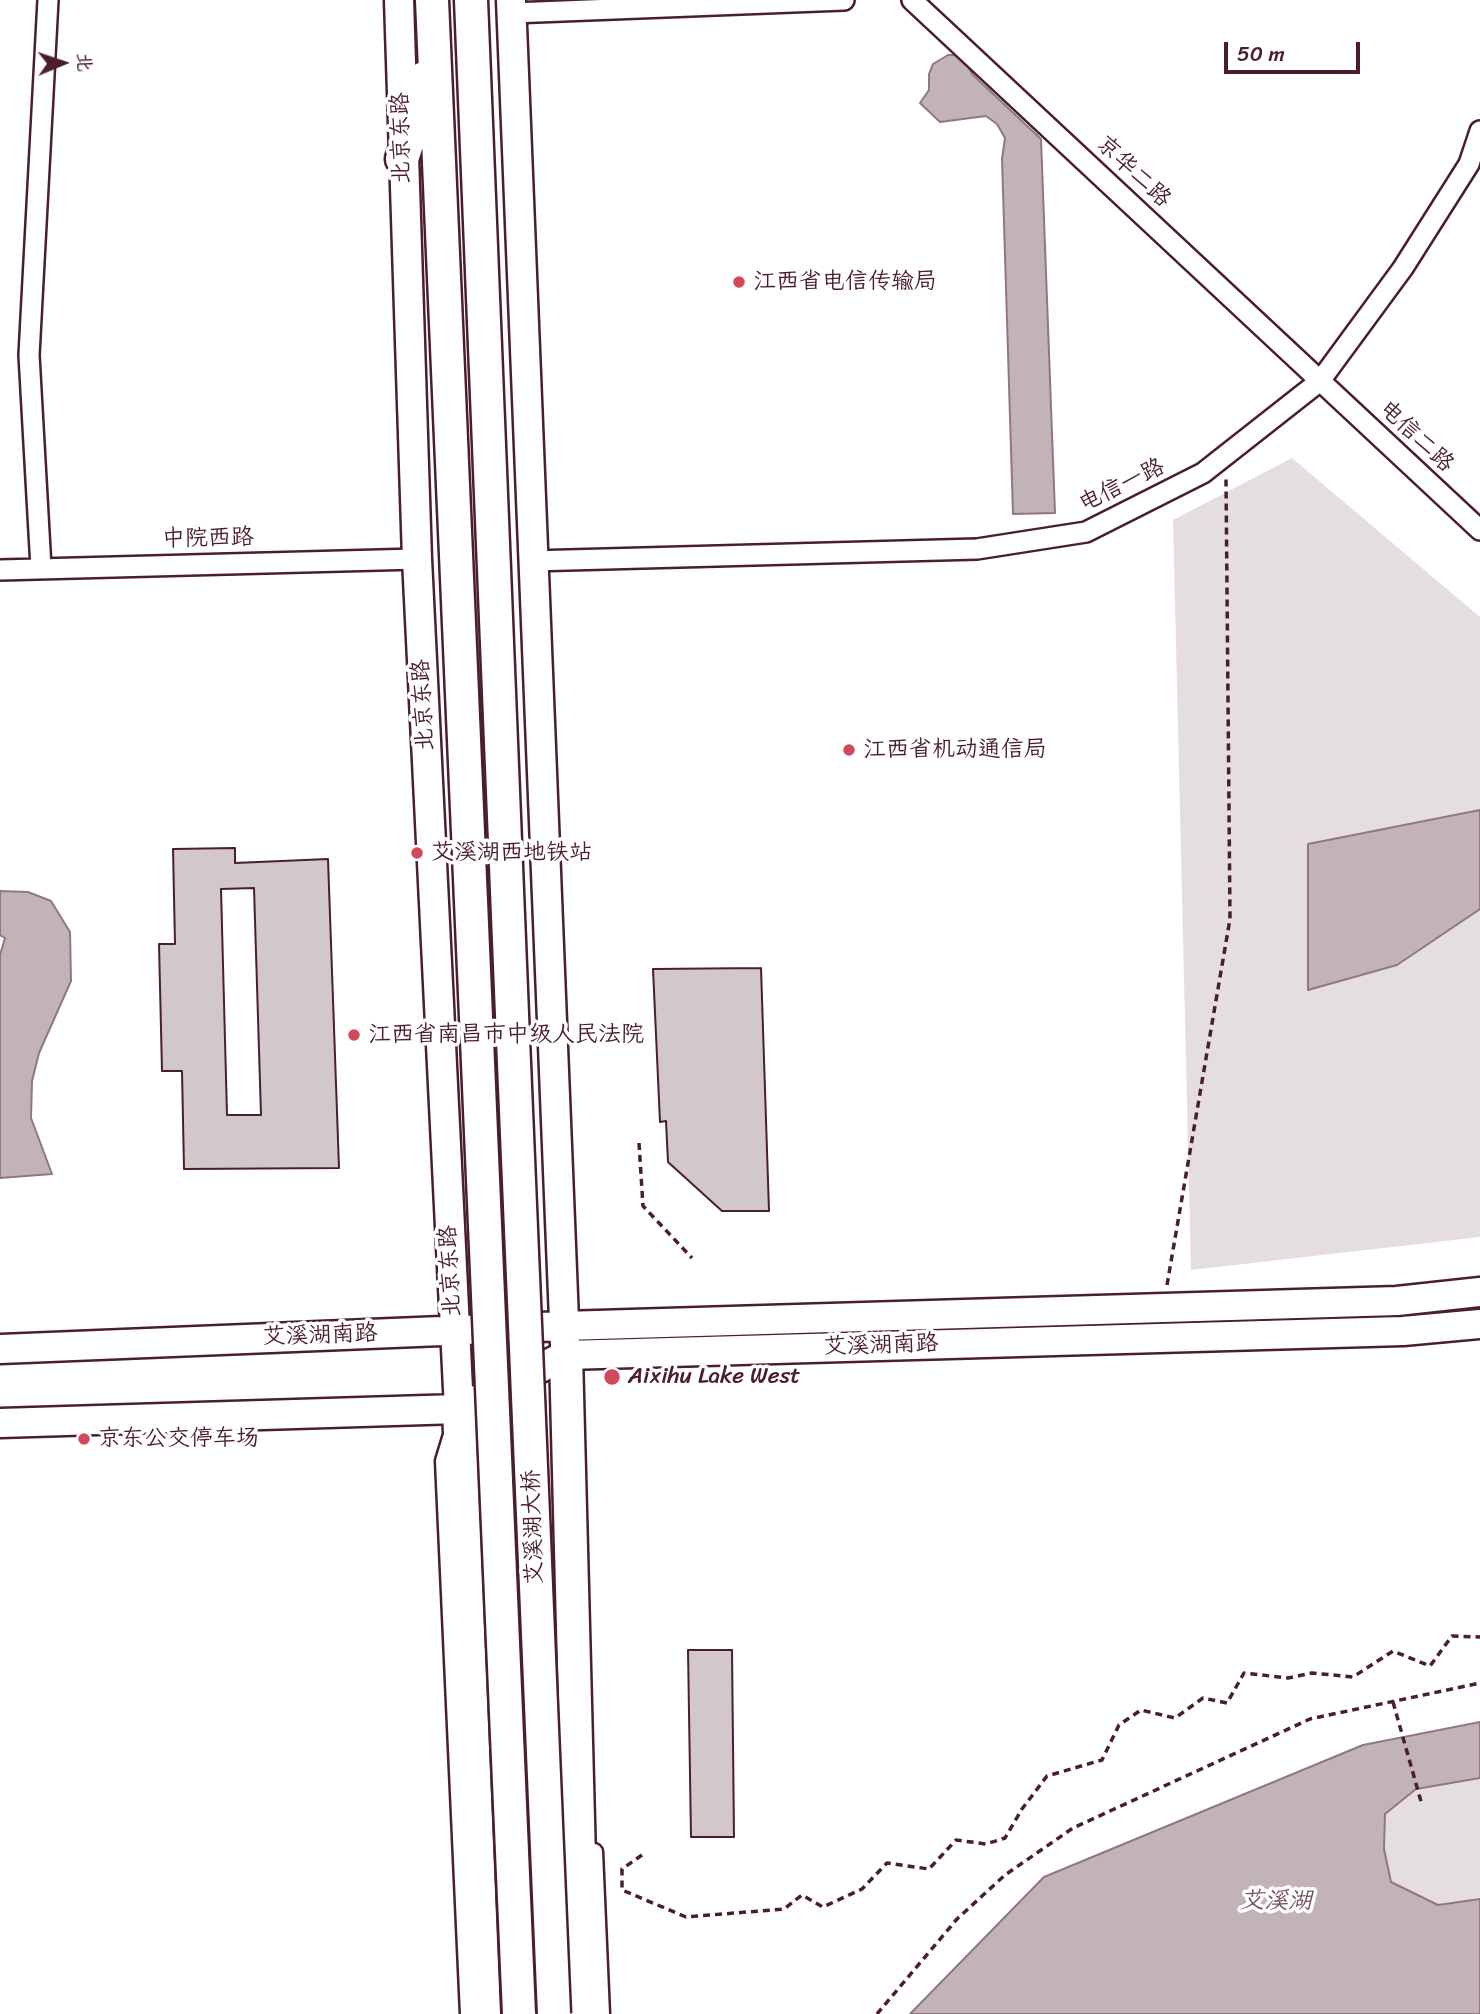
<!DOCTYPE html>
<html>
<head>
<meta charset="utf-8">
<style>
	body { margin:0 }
	#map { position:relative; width:1480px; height:2014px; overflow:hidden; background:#fff; font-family:Sriracha,"LXGW WenKai TC",sans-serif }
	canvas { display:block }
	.north { position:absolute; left:28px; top:28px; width:70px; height:70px; -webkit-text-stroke:5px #fff; paint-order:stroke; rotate:88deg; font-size:19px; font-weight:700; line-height:28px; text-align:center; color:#4a1f2b }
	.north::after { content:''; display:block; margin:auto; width:24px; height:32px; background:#4a1f2b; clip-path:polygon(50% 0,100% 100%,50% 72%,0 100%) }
	.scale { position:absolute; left:1224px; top:42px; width:136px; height:32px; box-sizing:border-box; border:4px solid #4a1f2b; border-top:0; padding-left:9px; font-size:21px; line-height:24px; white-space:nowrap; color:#4a1f2b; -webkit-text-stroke:5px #fff; paint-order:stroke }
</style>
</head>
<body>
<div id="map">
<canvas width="1480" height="2014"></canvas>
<div class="north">北</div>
<div class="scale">50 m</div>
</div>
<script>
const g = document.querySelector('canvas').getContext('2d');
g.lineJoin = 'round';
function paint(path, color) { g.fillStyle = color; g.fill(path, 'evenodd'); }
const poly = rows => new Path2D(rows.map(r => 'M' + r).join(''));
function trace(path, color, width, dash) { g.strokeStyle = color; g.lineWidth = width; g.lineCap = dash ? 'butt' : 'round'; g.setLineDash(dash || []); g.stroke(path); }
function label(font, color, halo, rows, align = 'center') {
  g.font = font + ' Sriracha,"LXGW WenKai TC",sans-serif'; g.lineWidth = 7; g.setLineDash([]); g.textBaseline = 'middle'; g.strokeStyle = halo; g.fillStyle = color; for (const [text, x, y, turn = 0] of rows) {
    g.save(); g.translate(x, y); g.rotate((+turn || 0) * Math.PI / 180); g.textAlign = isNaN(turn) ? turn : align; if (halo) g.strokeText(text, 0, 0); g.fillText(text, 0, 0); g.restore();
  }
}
const green = poly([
	[1292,458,1480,617,1480,1237,1191,1270,1173,520],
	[1480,1778,1480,1899,1438,1905,1391,1882,1384,1849,1385,1814,1416,1789]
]);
const water = poly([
	[948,55,956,55,966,63,973,75,1041,139,1055,513,1013,514,1002,159,1005,138,997,124,986,116,940,122,920,103,929,90,929,74,933,64,948,55],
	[1480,810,1480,909,1397,965,1308,990,1308,844,1480,810],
	[0,891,28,892,51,901,70,932,71,981,39,1053,32,1081,31,1118,52,1174,0,1178,0,955,5,938,0,935,0,891],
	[1480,1722,1480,1778,1416,1789,1385,1814,1384,1849,1391,1882,1438,1905,1480,1899,1480,2014,910,2014,1044,1877,1363,1745,1480,1722]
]);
const building = poly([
	[235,848,235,863,328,859,339,1168,184,1169,182,1071,162,1071,159,944,175,944,173,849,235,848],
	[254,888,261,1115,227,1115,221,889,254,888],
	[761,968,769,1211,722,1211,668,1162,666,1121,660,1122,653,969,761,968],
	[688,1650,732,1650,734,1837,691,1837,688,1650]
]);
const path = poly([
	[639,1143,643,1206,692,1258],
	[1167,1285,1230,919,1226,479],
	[1393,1702,1422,1805],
	[642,1855,622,1869,622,1890,686,1917,784,1909,802,1895,823,1907,862,1889,887,1863,929,1869,956,1840,986,1844,1005,1838,1022,1809,1047,1776,1102,1760,1119,1725,1141,1710,1175,1718,1203,1698,1227,1703,1244,1673,1288,1678,1312,1673,1353,1677,1393,1651,1430,1666,1452,1636,1480,1637],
	[877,2014,957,1919,1005,1875,1073,1828,1310,1719,1480,1683]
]);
const pedestrian = poly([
	[451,1438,444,1461,469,2014],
	[594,1852,601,2014]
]);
const minor = poly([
	[912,0,1480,530],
	[512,13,844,0],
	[531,561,977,549,1086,532,1203,473,1320,381,1403,268,1469,164,1480,131],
	[41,568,29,355,48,0],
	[0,570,417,559]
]);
const secondary = poly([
	[399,0,417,559,459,1409],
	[511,0,565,1345],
	[0,1349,564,1326,1397,1301,1480,1292],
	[0,1423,459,1409,566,1355,1403,1331,1480,1324]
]);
const primary = poly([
	[432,0,477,1040],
	[471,0,513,1039],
	[402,159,418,111,424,78],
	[566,1355,583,2014],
	[459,1409,484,2014]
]);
const primaryBridge = poly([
	[513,1039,554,2014],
	[477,1040,519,2014]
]);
const markers = [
	[739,282,7,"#d1495b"],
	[849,750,7,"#d1495b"],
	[417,853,7,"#d1495b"],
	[354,1035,7,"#d1495b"],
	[612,1377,9,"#d1495b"],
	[84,1439,7,"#d1495b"]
];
const streetNames = [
	["北京东路",402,138,-91],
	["京华二路",1133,172,43],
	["电信二路",1416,437,43],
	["电信一路",1122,486,-26],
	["中院西路",208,539,-1],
	["北京东路",424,705,-93],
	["北京东路",451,1271,-93],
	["艾溪湖南路",320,1336,-2],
	["艾溪湖南路",881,1346,-2],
	["艾溪湖大桥",534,1527,-92]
];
const poiNames = [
	["江西省电信传输局",753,282],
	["江西省机动通信局",863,750],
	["艾溪湖西地铁站",431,853],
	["江西省南昌市中级人民法院",368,1035],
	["Aixihu Lake West",628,1377],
	["京东公交停车场",98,1439]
];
const waterNames = [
	["艾溪湖",1276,1902]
];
paint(green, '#e5dee0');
paint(water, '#c1b3b6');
trace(water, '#91787e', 2);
paint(building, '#d2c7cb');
trace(building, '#4a1f2b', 2);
trace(pedestrian, '#4a1f2b', 21);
trace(minor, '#4a1f2b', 24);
trace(secondary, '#4a1f2b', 33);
trace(primary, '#4a1f2b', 37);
trace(path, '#4a1f2b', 3.5, [7, 5]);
trace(pedestrian, '#fff', 16);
trace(minor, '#fff', 19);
trace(secondary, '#fff', 28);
trace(primary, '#fff', 32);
trace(primaryBridge, '#4a1f2b', 37, []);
trace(primaryBridge, '#fff', 32);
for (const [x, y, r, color] of markers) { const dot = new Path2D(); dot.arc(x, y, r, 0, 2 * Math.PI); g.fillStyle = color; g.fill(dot); trace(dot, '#fff', 2.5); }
label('23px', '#4a1f2b', '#fff', streetNames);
label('23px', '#4a1f2b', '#fff', poiNames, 'left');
label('italic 24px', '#74535c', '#fff', waterNames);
</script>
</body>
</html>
